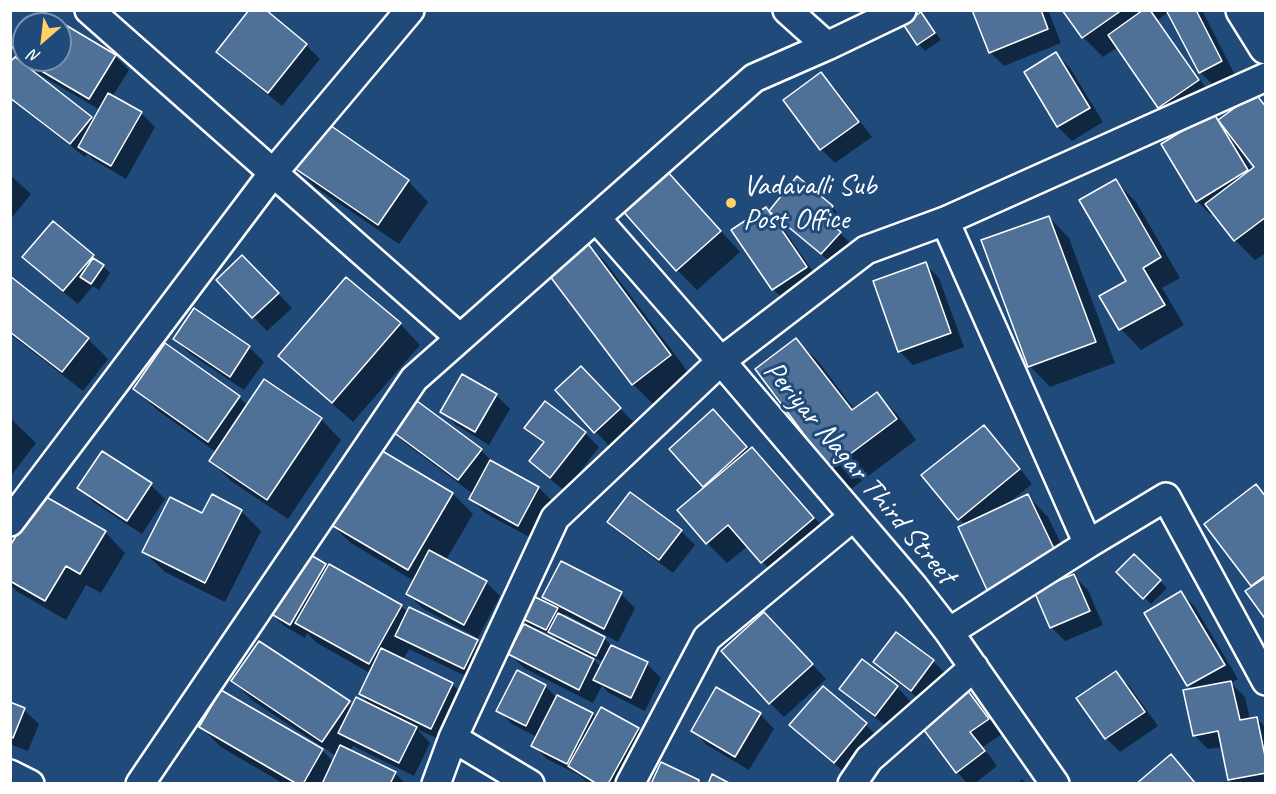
<!DOCTYPE html>
<html>
<head>
<meta charset="utf-8">
<style>
	body { margin:0 }
	#map { position:relative; width:1276px; height:794px; overflow:hidden; background:#1f4a7a; font-family:Caveat,sans-serif }
	canvas { display:block }
	.frame { position:absolute; inset:0; border:12px solid #fff; pointer-events:none }
	.north { position:absolute; left:12px; top:12px; width:60px; height:60px; box-sizing:border-box; background:#1f4a7a; border:2px solid #7992af; border-radius:50%; rotate:208deg; font-size:16px; font-weight:700; line-height:24px; text-align:center; color:#fff }
	.north::after { content:''; display:block; margin:auto; width:21px; height:27px; background:#ffd166; clip-path:polygon(50% 0,100% 100%,50% 72%,0 100%) }
</style>
</head>
<body>
<div id="map">
<canvas width="1276" height="794"></canvas>
<div class="frame"></div>
<div class="north">N</div>
</div>
<script>
const g = document.querySelector('canvas').getContext('2d');
g.lineJoin = 'round';
function paint(path, color) { g.fillStyle = color; g.fill(path, 'evenodd'); }
const poly = rows => new Path2D(rows.map(r => 'M' + r).join(''));
function trace(path, color, width, dash) { g.strokeStyle = color; g.lineWidth = width; g.lineCap = dash ? 'butt' : 'round'; g.setLineDash(dash || []); g.stroke(path); }
function label(font, color, halo, rows, align = 'center') {
  g.font = font + ' Caveat,sans-serif'; g.lineWidth = 6; g.setLineDash([]); g.textBaseline = 'middle'; g.strokeStyle = halo; g.fillStyle = color; for (const [text, x, y, turn = 0] of rows) {
    g.save(); g.translate(x, y); g.rotate((+turn || 0) * Math.PI / 180); g.textAlign = isNaN(turn) ? turn : align; if (halo) g.strokeText(text, 0, 0); g.fillText(text, 0, 0); g.restore();
  }
}
const shadow = poly([
	[263,10,306,45,320,59,282,106,232,65,218,51],
	[973,10,1048,10,1061,43,1004,66,990,52],
	[1064,10,1202,10,1235,75,1214,86,1200,72,1169,12,1158,20,1211,95,1174,121,1160,107,1118,47,1103,57,1083,37],
	[43,13,115,56,129,70,112,97,141,113,155,127,126,179,94,160,87,154,85,157,10,99,10,64,94,121,100,110,32,70,18,56,24,46,24,60,60,60,60,24,37,24],
	[920,14,927,21,941,40,925,51,919,44,905,24],
	[1056,54,1070,68,1103,122,1072,141,1058,127,1026,73],
	[821,74,835,88,872,137,835,163,821,149],
	[1255,95,1266,106,1266,253,1255,260,1235,240,1214,213,1211,215,1197,201,1213,114,1220,121],
	[1242,148,1257,168,1253,171,1240,149],
	[324,123,408,181,428,202,399,244,315,187,295,166],
	[666,172,686,192,740,252,697,290,677,270,623,210],
	[10,175,31,194,10,220],
	[798,178,832,207,846,221,838,231,854,247,836,267,778,217,776,218,820,282,787,303,773,289,733,231,769,213],
	[1115,181,1136,202,1180,278,1162,288,1184,325,1141,350,1121,329,1101,297,1128,282],
	[1049,217,1069,238,1115,363,1050,387,1030,366],
	[586,243,606,263,691,376,653,404,633,384],
	[93,256,110,273,99,290,93,286,78,304,38,271,24,257],
	[925,264,939,278,964,347,913,365,899,351],
	[256,271,292,308,267,331,218,280],
	[10,277,88,339,108,359,83,391,10,334],
	[194,310,250,348,264,362,244,390,189,353,175,339],
	[400,324,420,345,353,422,300,376,280,356],
	[796,340,817,360,855,410,876,394,897,414,916,440,851,489,831,468,757,369],
	[166,346,239,397,248,406,321,419,341,440,288,519,231,481,211,461,216,452,156,409,135,389],
	[595,382,634,423,609,446,557,390],
	[496,395,510,409,489,445,456,425,442,411],
	[546,403,585,433,599,447,565,491,545,475,531,461,544,444,526,428],
	[10,418,36,443,10,477],
	[727,425,750,450,752,449,773,469,833,539,782,582,748,546,727,563,707,543,706,487,671,450],
	[984,427,998,441,1032,484,1007,504,1028,496,1048,517,1077,577,1076,578,1088,590,1103,625,1065,641,1051,627,1037,596,1009,609,988,589,966,525,959,519],
	[391,429,481,450,495,465,539,488,553,502,533,539,485,513,471,499,473,494,405,443],
	[375,448,453,494,473,514,446,560,486,582,500,596,478,638,422,608,408,594,414,581,351,543,330,523],
	[102,453,151,485,165,499,142,534,93,502,79,488],
	[1256,486,1266,496,1266,617,1254,587,1252,585],
	[241,511,261,531,225,602,165,572,144,552],
	[609,522,681,531,695,545,673,573,624,536],
	[105,532,125,553,101,593,86,585,66,620,18,592,10,585,10,549],
	[1134,556,1167,588,1151,604,1118,572],
	[561,563,621,594,635,608,618,642,565,614,563,617,604,638,611,645,647,664,661,678,645,711,609,693,602,686,593,703,524,668,510,654,561,643,554,636,530,626,521,617,555,607,544,597],
	[590,656,604,662,601,667],
	[325,565,328,568,329,566,401,606,408,612,477,641,492,655,478,682,409,649,403,660,452,684,466,698,445,742,417,729,430,743,414,776,353,746,350,751,395,773,406,784,284,784,221,747,201,727,322,750,334,762,336,756,253,701,233,681,259,643,353,706,373,707,360,694,370,673,317,643,307,633,305,638,284,626,270,612],
	[1181,593,1195,607,1238,679,1231,683,1245,697,1250,720,1256,718,1266,727,1266,784,1233,784,1229,779,1223,747,1208,749,1194,735,1193,690,1189,685,1146,613],
	[778,628,826,679,784,717,770,703],
	[896,634,933,661,947,675,926,704,889,676,875,662],
	[862,661,897,687,911,702,890,729,855,702,841,688],
	[1116,673,1130,687,1158,726,1120,752,1106,738],
	[545,686,557,698,592,714,596,718,602,709,639,730,653,744,630,784,589,784,579,775,547,759,533,745,537,737,512,724,498,710],
	[823,688,866,725,880,739,849,776,805,739,791,725],
	[965,689,979,703,1002,734,983,747,997,766,974,784,968,784,957,772],
	[10,704,24,710,39,724,28,751,10,744],
	[760,714,774,729,749,770,707,745,693,731],
	[1022,779,1027,784,1017,784]
]);
const building = poly([
	[249,10,266,10,307,44,268,93,216,52,249,10],
	[972,10,1041,10,1048,29,989,53,972,10],
	[1062,10,1122,10,1082,38,1062,10],
	[1143,10,1150,10,1199,80,1158,108,1108,35,1143,10],
	[1166,10,1196,10,1222,61,1199,73,1166,10],
	[42,11,116,55,89,99,16,56,24,43,24,60,60,60,60,24,35,24,42,11],
	[921,12,935,33,917,45,903,24,921,12],
	[1056,52,1090,108,1057,127,1024,72,1056,52],
	[15,57,92,117,70,144,10,98,10,62,15,57],
	[821,72,859,122,820,150,783,100,821,72],
	[108,93,142,112,111,166,78,147,108,93],
	[1255,93,1266,107,1266,217,1234,241,1205,204,1254,167,1218,120,1255,93],
	[1213,112,1248,170,1196,202,1161,144,1213,112],
	[324,121,409,180,378,225,293,167,324,121],
	[666,170,721,231,676,271,621,209,666,170],
	[797,176,833,206,823,218,841,232,821,254,769,211,797,176],
	[1116,179,1161,257,1143,268,1165,305,1119,330,1099,296,1126,281,1079,200,1116,179],
	[766,207,807,267,772,290,731,230,766,207],
	[1049,216,1096,342,1028,367,981,240,1049,216],
	[53,221,94,255,63,291,22,257,53,221],
	[586,241,671,355,632,385,546,271,586,241],
	[242,255,279,293,252,318,216,280,242,255],
	[93,258,104,265,91,284,80,277,93,258],
	[926,262,951,333,898,352,873,281,926,262],
	[10,276,89,338,62,372,10,332,10,276],
	[346,277,401,323,332,403,278,356,346,277],
	[194,308,250,346,230,377,173,339,194,308],
	[796,338,852,410,877,392,897,419,830,469,755,369,796,338],
	[165,343,240,396,208,442,133,389,165,343],
	[581,366,621,408,594,433,555,390,581,366],
	[462,374,497,394,475,432,440,412,462,374],
	[264,379,322,418,267,500,209,461,264,379],
	[413,398,482,449,458,480,389,429,413,398],
	[545,401,586,432,550,478,529,461,544,442,524,428,545,401],
	[713,409,747,447,703,487,669,449,713,409],
	[984,425,1020,469,958,520,921,475,984,425],
	[374,446,453,493,408,570,328,523,374,446],
	[752,447,814,518,761,563,728,525,706,544,677,510,752,447],
	[102,451,152,483,127,521,77,488,102,451],
	[490,460,539,487,518,526,469,499,490,460],
	[1256,484,1266,497,1266,575,1251,586,1204,524,1256,484],
	[630,492,682,530,659,560,607,522,630,492],
	[41,494,106,531,80,574,66,566,45,601,10,581,10,546,41,494],
	[212,494,242,510,205,583,142,552,170,497,202,513,212,494],
	[1028,494,1058,557,987,590,958,527,1028,494],
	[429,550,487,581,464,625,406,594,429,550],
	[304,551,326,564,290,625,268,612,304,551],
	[1134,554,1161,580,1143,599,1116,572,1134,554],
	[561,561,622,592,604,629,542,597,561,561],
	[329,564,402,605,369,664,295,623,329,564],
	[1074,574,1090,611,1050,628,1034,591,1074,574],
	[1266,577,1266,620,1245,591,1266,577],
	[1181,591,1225,665,1187,686,1144,613,1181,591],
	[531,595,558,608,546,630,519,617,531,595],
	[409,607,478,640,464,669,395,636,409,607],
	[764,612,813,664,769,704,721,651,764,612],
	[558,613,605,637,596,656,548,632,558,613],
	[524,624,594,659,579,690,508,654,524,624],
	[896,632,934,660,911,691,873,662,896,632],
	[259,641,350,701,322,742,231,681,259,641],
	[611,645,648,662,631,698,593,680,611,645],
	[381,648,453,683,431,729,359,694,381,648],
	[862,659,898,686,875,716,839,689,862,659],
	[517,670,546,685,526,726,496,711,517,670],
	[1116,671,1145,712,1105,739,1076,698,1116,671],
	[1231,681,1240,720,1257,717,1266,761,1266,773,1228,780,1218,731,1193,736,1183,690,1231,681],
	[823,686,867,723,834,763,789,725,823,686],
	[716,687,761,713,735,757,691,731,716,687],
	[965,687,989,719,970,732,985,751,956,773,918,722,965,687],
	[221,690,323,749,303,784,297,784,199,727,221,690],
	[557,695,593,713,567,764,531,746,557,695],
	[356,697,417,727,399,763,338,733,356,697],
	[10,702,25,708,13,738,10,736,10,702],
	[601,707,639,728,608,784,597,784,568,766,601,707],
	[340,745,396,772,390,784,322,784,340,745],
	[1171,754,1196,784,1136,784,1171,754],
	[661,762,699,780,698,784,651,784,661,762],
	[712,774,731,784,708,784,712,774]
]);
const street = poly([
	[89,10,460,338],
	[787,10,827,46],
	[10,33,28,10],
	[596,218,721,361,914,587,949,632,1055,784],
	[945,221,1266,77],
	[10,522,273,173,410,10],
	[1088,544,1166,497,1266,681],
	[453,738,530,784],
	[10,774,30,784],
	[140,784,414,379,754,78,827,46,902,10],
	[436,784,453,738,555,518,721,361,866,250,945,221,1088,544,949,632],
	[630,784,707,638,853,517],
	[852,784,869,759,974,667]
]);
const primary = poly([
	[1243,10,1266,47]
]);
const markers = [
	[731,203,6,"#ffd166"]
];
const poiNames = [
	["Vadavalli Sub",743,186],
	["Post Office",743,220]
];
const streetNames = [
	["Periyar Nagar Third Street",859,473,50]
];
paint(shadow, '#0007');
paint(building, '#507197');
trace(building, '#fff', 1.5);
trace(street, '#fff', 32);
trace(primary, '#fff', 38);
trace(street, '#1f4a7a', 27);
trace(primary, '#1f4a7a', 33);
for (const [x, y, r, color] of markers) { const dot = new Path2D(); dot.arc(x, y, r, 0, 2 * Math.PI); g.fillStyle = color; g.fill(dot); trace(dot, '#1f4a7a', 2); }
label('30px', '#fff', '#1f4a7a', poiNames, 'left');
label('30px', '#fff', '#1f4a7a', streetNames);
</script>
</body>
</html>
